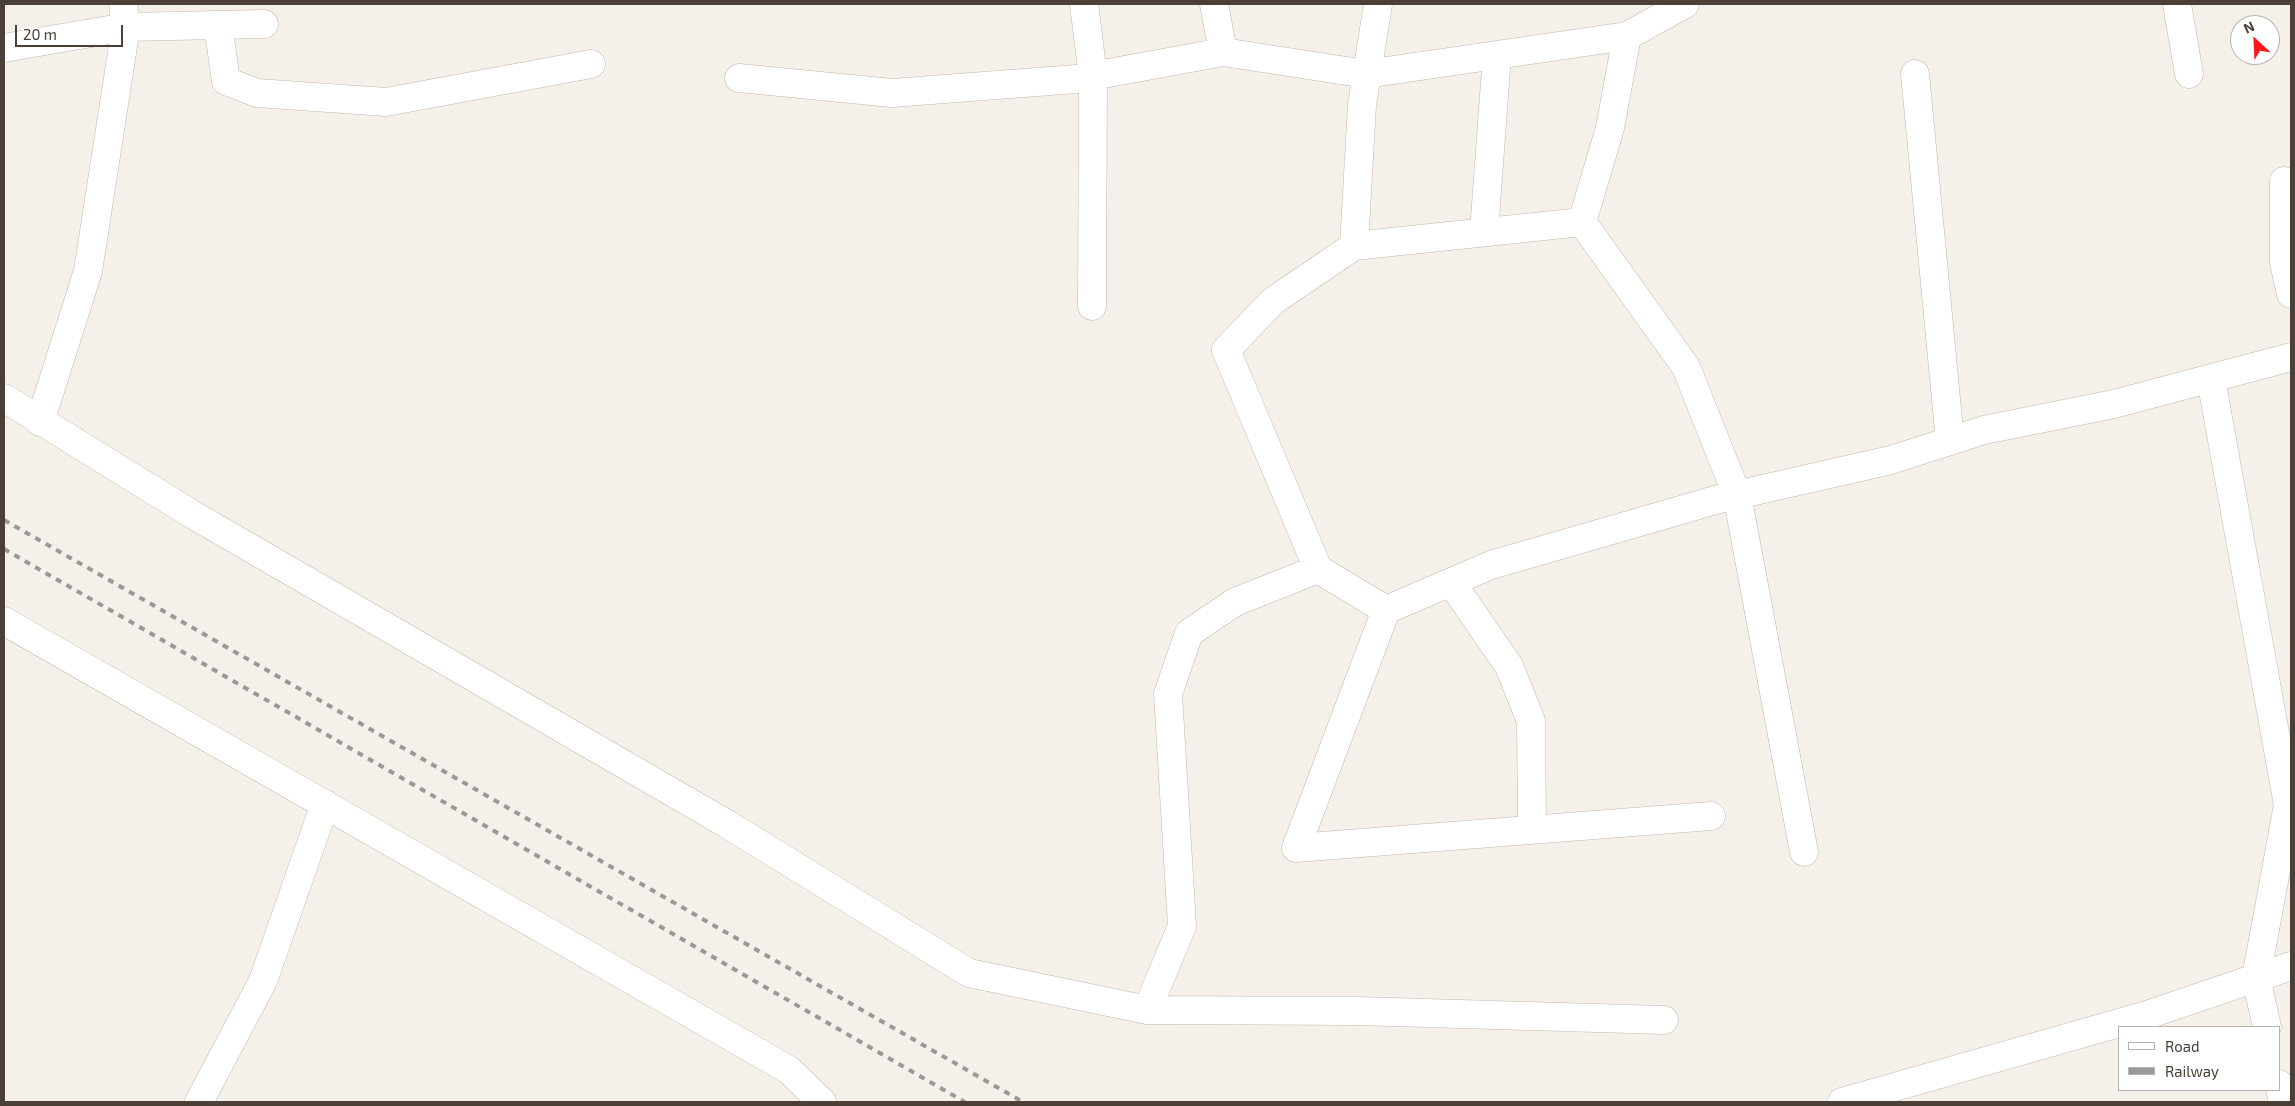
<!DOCTYPE html>
<html>
<head>
<meta charset="utf-8">
<style>
	body { margin:0 }
	#map { position:relative; width:2295px; height:1106px; overflow:hidden; background:#f6f0ea; font-family:"Exo 2",sans-serif }
	canvas { display:block }
	.frame { position:absolute; inset:0; border:5px solid #4a4037; pointer-events:none }
	.legend { position:absolute; left:2118px; top:1026px; width:162px; height:65px; box-sizing:border-box; background:#fff; border:1px solid #b7b3af; margin:0; padding:6px 9px; list-style:none; font-size:15px; color:#4a4037 }
	.legend li { display:flex; align-items:center; gap:10px; height:25px }
	.legend b { width:25px; border:1px solid #b7b3af }
	.north { position:absolute; left:2230px; top:15px; width:50px; height:50px; box-sizing:border-box; background:#fff; border:1px solid #b7b3af; border-radius:50%; rotate:335deg; font-size:14px; font-weight:700; line-height:20px; text-align:center; color:#4a4037 }
	.north::after { content:''; display:block; margin:auto; width:18px; height:22px; background:#ff1819; clip-path:polygon(50% 0,100% 100%,50% 72%,0 100%) }
	.scale { position:absolute; left:15px; top:25px; width:108px; height:22px; box-sizing:border-box; border:2px solid #4a4037; border-top:0; padding-left:6px; font-size:15px; line-height:18px; white-space:nowrap; color:#4a4037; -webkit-text-stroke:4px #fff; paint-order:stroke }
</style>
</head>
<body>
<div id="map">
<canvas width="2295" height="1106"></canvas>
<div class="frame"></div>
<ul class="legend">
<li><b style="height:6px;background:#fff"></b>Road</li>
<li><b style="height:6px;background:#999"></b>Railway</li>
</ul>
<div class="north">N</div>
<div class="scale">20 m</div>
</div>
<script>
const g = document.querySelector('canvas').getContext('2d');
g.lineJoin = 'round';
const poly = rows => new Path2D(rows.map(r => 'M' + r).join(''));
function trace(path, color, width, dash) { g.strokeStyle = color; g.lineWidth = width; g.lineCap = dash ? 'butt' : 'round'; g.setLineDash(dash || []); g.stroke(path); }
const minor = poly([
	[1084,4,1093,76,1092,306],
	[1214,4,1223,52],
	[2177,4,2189,74],
	[218,25,226,81,257,93,386,102,591,64],
	[4,48,126,27,264,24],
	[1915,74,1950,441],
	[739,78,892,93,1076,79,1223,52,1366,74,1627,36],
	[2284,181,2284,263,2291,294],
	[1582,222,1354,246,1273,301,1226,350,1318,569,1386,610,1491,565,1719,499,1891,460,1984,430,2114,404,2291,357],
	[1582,222,1686,367,1737,495,1804,852],
	[1582,222,1610,128,1627,36,1685,4],
	[1484,232,1497,55],
	[1354,246,1362,105,1378,4],
	[2211,379,2288,805,2256,978,2267,1027],
	[4,398,190,513,727,824,969,973,1147,1010,1358,1011,1664,1020],
	[40,422,88,271,126,27,123,4],
	[1451,582,1509,666,1531,721,1532,829],
	[1386,610,1296,848,1711,816],
	[4,621,789,1070,822,1102],
	[1147,1010,1182,926,1168,694,1189,633,1235,602,1318,569],
	[2279,1084,2283,1102],
	[199,1102,263,981,325,804],
	[1842,1102,2147,1015,2291,966]
]);
const rail = poly([
	[4,520,1023,1102],
	[4,549,965,1102]
]);
trace(minor, '#c2b7ac', 29);
trace(minor, '#fff', 28);
trace(rail, '#999', 4, [6, 6]);
</script>
</body>
</html>
